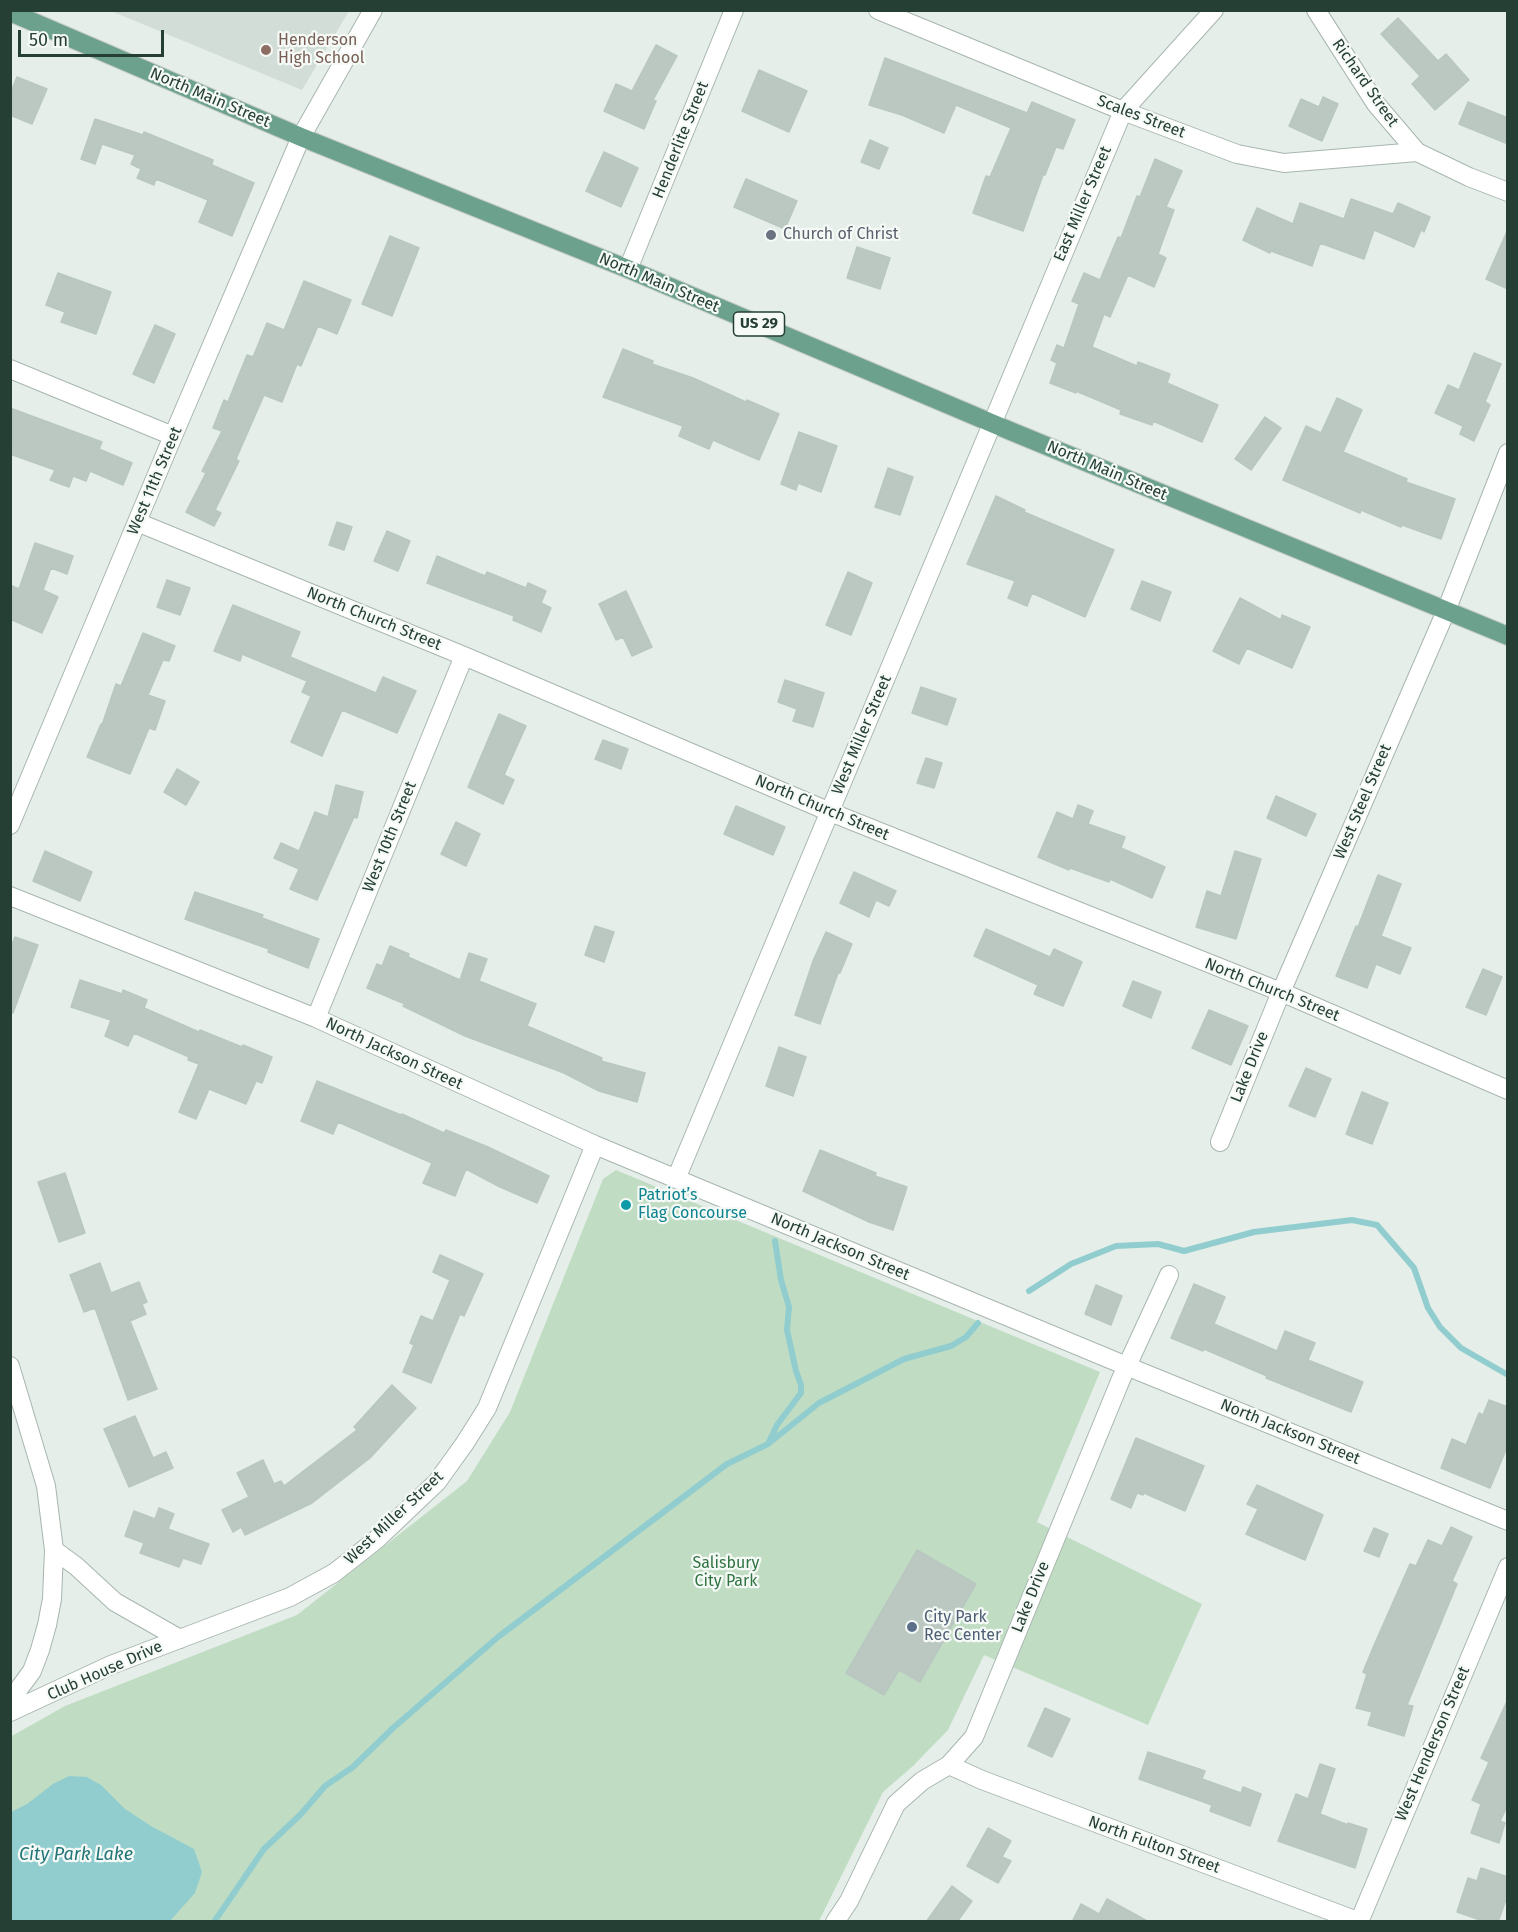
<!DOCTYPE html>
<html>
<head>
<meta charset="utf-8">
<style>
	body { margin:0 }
	#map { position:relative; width:1518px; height:1932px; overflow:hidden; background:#e5eee9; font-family:"Fira Sans",sans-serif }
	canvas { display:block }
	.frame { position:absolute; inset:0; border:12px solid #253f35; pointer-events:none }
	.scale { position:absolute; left:18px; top:30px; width:146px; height:27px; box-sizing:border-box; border:3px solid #253f35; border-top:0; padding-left:8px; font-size:18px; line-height:21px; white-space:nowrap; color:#253f35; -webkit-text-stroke:4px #f6faf7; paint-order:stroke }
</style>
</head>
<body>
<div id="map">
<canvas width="1518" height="1932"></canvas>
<div class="frame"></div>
<div class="scale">50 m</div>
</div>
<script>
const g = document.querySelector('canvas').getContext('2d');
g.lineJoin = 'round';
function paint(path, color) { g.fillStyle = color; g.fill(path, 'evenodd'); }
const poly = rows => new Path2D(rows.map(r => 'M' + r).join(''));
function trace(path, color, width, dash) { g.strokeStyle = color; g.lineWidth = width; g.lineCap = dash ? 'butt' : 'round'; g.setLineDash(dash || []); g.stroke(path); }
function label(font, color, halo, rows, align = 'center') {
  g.font = font + ' "Fira Sans",sans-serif'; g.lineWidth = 4.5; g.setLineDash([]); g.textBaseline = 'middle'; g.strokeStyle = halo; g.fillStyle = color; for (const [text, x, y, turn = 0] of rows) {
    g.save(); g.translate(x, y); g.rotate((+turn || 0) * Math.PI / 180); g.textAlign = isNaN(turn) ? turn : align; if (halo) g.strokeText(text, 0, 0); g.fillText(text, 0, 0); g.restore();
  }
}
const built = poly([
	[111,11,349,10,349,11,302,90]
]);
const green = poly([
	[616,1170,1100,1372,1037,1522,1202,1604,1148,1725,984,1655,948,1730,913,1766,883,1792,819,1921,11,1921,10,1737,65,1706,297,1615,467,1481,510,1412,603,1179]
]);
const water = poly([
	[69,1776,87,1777,101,1785,125,1809,151,1826,194,1849,202,1872,195,1893,170,1921,11,1921,11,1812,27,1804,53,1784]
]);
const stream = poly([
	[1029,1291,1071,1264,1116,1246,1158,1244,1184,1251,1254,1232,1352,1220,1377,1225,1414,1268,1428,1308,1440,1327,1461,1348,1508,1375],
	[769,1442,777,1425,801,1393,801,1385,796,1371,787,1330,789,1307,781,1280,775,1241],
	[214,1922,264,1849,301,1814,325,1786,353,1767,393,1728,498,1637,727,1464,768,1444,819,1403,904,1359,951,1346,966,1337,978,1323]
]);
const building = poly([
	[1398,18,1438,61,1446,54,1469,80,1435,110,1412,84,1420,76,1381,34,1398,18],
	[656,45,677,56,653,100,656,101,644,129,604,111,616,84,632,91,656,45],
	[885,58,1027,113,1032,102,1075,120,1063,149,1056,147,1045,175,1043,175,1023,231,973,213,986,176,990,177,1011,128,956,105,944,133,902,115,869,105,885,58],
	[759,70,807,91,789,132,742,111,759,70],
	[17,77,47,89,32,124,10,115,10,94,17,77],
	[1323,97,1338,104,1322,141,1289,126,1301,99,1319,107,1323,97],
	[1468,102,1508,118,1508,144,1459,124,1468,102],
	[95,119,143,135,144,132,213,160,212,165,254,183,232,236,199,222,208,200,156,179,154,185,137,178,141,169,131,164,135,155,102,144,95,164,81,159,95,119],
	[870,140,888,148,879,169,861,162,870,140],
	[604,152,638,168,621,207,586,191,604,152],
	[1155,159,1182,171,1166,207,1174,210,1158,254,1166,258,1154,287,1128,275,1110,317,1104,314,1092,347,1137,366,1138,362,1170,374,1167,383,1218,405,1202,442,1153,421,1152,425,1120,414,1121,410,1076,391,1076,393,1050,383,1057,363,1051,360,1057,345,1064,348,1079,304,1072,301,1084,273,1100,280,1118,237,1121,238,1137,196,1140,197,1155,159],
	[746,179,797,201,785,229,734,207,746,179],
	[1351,199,1393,214,1398,203,1430,217,1424,232,1421,230,1414,247,1374,230,1364,259,1320,243,1312,266,1271,251,1270,253,1243,240,1257,208,1293,224,1300,203,1344,219,1351,199],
	[1508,229,1508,289,1486,279,1508,229],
	[390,236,419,248,392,316,362,304,390,236],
	[857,247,890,258,880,289,847,278,857,247],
	[58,273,111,292,96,334,61,322,65,312,46,305,58,273],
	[304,281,351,300,337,334,318,326,301,366,297,364,282,402,264,395,236,459,239,461,215,510,221,513,214,526,186,512,206,473,202,471,222,431,213,428,224,400,228,402,247,355,253,357,267,323,284,330,304,281],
	[155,325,175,334,154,383,133,374,155,325],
	[623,349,653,361,652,364,693,378,746,402,747,400,779,414,759,460,713,440,709,449,679,436,683,426,603,397,623,349],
	[1474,353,1501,364,1485,402,1490,405,1474,441,1460,434,1463,426,1435,413,1448,385,1459,390,1474,353],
	[1337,398,1362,410,1343,452,1407,479,1406,482,1455,499,1441,539,1402,525,1401,527,1361,510,1360,513,1283,480,1306,426,1321,433,1337,398],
	[10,408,102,442,99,449,132,463,123,485,90,471,86,481,73,476,69,487,50,480,55,470,10,454,10,408],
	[1265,417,1281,428,1251,470,1235,459,1265,417],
	[799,432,837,446,821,492,798,483,796,490,781,484,799,432],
	[888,468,913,477,900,515,875,507,888,468],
	[996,496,1025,510,1024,512,1114,550,1085,617,1032,593,1027,606,1008,598,1015,581,967,564,996,496],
	[337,522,352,527,344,550,329,545,337,522],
	[387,531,410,541,398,571,374,561,387,531],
	[35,543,73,556,67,574,51,568,43,590,58,597,42,633,10,619,10,585,19,589,35,543],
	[437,556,485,576,487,572,526,588,528,583,546,591,541,603,551,608,541,632,513,620,514,616,427,583,437,556],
	[848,572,872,583,851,635,826,625,848,572],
	[167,580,190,588,180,615,157,607,167,580],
	[1142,581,1171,592,1160,621,1131,609,1142,581],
	[626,591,652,647,632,656,623,637,616,640,599,604,626,591],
	[1240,598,1281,620,1282,615,1310,627,1292,668,1247,648,1239,664,1213,651,1240,598],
	[233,605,300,632,290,657,376,693,383,677,416,691,397,733,342,710,322,756,291,742,311,696,302,692,307,681,242,654,240,661,214,651,233,605],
	[143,633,175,646,169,661,163,660,148,695,165,701,155,730,149,728,130,774,87,757,101,724,102,725,116,684,121,686,143,633],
	[785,680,824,693,813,727,793,721,797,709,778,702,785,680],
	[921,687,956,699,947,725,912,713,921,687],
	[499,714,526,726,504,775,514,780,503,804,468,787,499,714],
	[603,740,628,749,621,769,595,759,603,740],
	[926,758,942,763,934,788,917,783,926,758],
	[177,769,199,782,186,805,164,792,177,769],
	[336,785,363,792,357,818,354,817,317,900,290,889,299,869,274,858,281,843,299,851,315,812,328,817,336,785],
	[1276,796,1316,814,1306,836,1267,818,1276,796],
	[1078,805,1093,811,1088,824,1125,837,1121,848,1165,867,1152,898,1110,879,1109,882,1070,868,1069,870,1038,857,1057,812,1073,819,1078,805],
	[736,806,785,827,773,855,724,834,736,806],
	[456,822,480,834,466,866,441,854,456,822],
	[45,851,92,872,80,901,33,881,45,851],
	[1235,851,1261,859,1236,939,1196,927,1207,891,1221,896,1235,851],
	[854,872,896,891,889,906,876,900,869,917,840,903,854,872],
	[1378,875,1401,884,1381,936,1411,948,1400,974,1376,964,1367,988,1336,976,1356,926,1358,927,1378,875],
	[195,892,263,915,262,918,319,939,308,968,268,952,269,949,185,919,195,892],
	[595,926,614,932,604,962,585,955,595,926],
	[986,929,1050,957,1054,949,1082,962,1063,1006,1034,994,1038,985,974,956,986,929],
	[826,932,852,944,840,973,838,973,820,1024,795,1015,813,961,826,932],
	[15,937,38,945,13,1013,10,1013,10,949,15,937],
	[390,946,409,954,408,957,460,980,469,953,487,959,479,981,536,1004,527,1026,602,1058,601,1061,645,1073,637,1102,599,1091,564,1073,465,1036,403,1006,405,1004,367,988,377,964,382,966,390,946],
	[1483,969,1502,977,1486,1015,1466,1007,1483,969],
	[80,980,122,994,123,990,147,1000,144,1008,199,1032,200,1030,242,1047,243,1045,272,1057,262,1083,256,1081,246,1104,209,1089,196,1119,179,1112,199,1064,188,1060,189,1057,134,1033,128,1046,105,1036,111,1020,71,1007,80,980],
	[1133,981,1161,992,1151,1018,1123,1006,1133,981],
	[1209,1010,1248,1026,1231,1065,1192,1048,1209,1010],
	[779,1047,806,1057,793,1096,766,1086,779,1047],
	[1306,1068,1331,1079,1315,1117,1289,1106,1306,1068],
	[317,1081,401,1115,402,1114,444,1133,446,1130,488,1147,549,1176,537,1203,500,1187,466,1169,455,1196,423,1183,432,1163,338,1122,333,1134,301,1121,317,1081],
	[1362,1092,1388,1103,1372,1144,1346,1134,1362,1092],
	[820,1150,876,1173,875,1176,907,1187,893,1230,869,1222,803,1191,820,1150],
	[65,1173,85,1233,59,1242,38,1182,65,1173],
	[440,1255,483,1274,464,1316,460,1314,431,1383,403,1372,414,1345,410,1343,421,1316,433,1321,450,1280,433,1272,440,1255],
	[100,1263,111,1293,139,1282,147,1302,142,1304,146,1314,130,1321,157,1389,128,1400,95,1308,84,1312,70,1275,100,1263],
	[1194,1284,1225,1297,1214,1324,1277,1351,1285,1331,1315,1343,1308,1360,1363,1382,1351,1412,1266,1378,1267,1376,1204,1349,1203,1351,1171,1338,1194,1284],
	[1096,1285,1122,1296,1111,1325,1085,1314,1096,1285],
	[392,1385,416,1408,370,1458,312,1503,245,1535,241,1527,233,1532,222,1510,249,1497,237,1473,263,1460,274,1484,281,1481,284,1486,357,1430,354,1427,392,1385],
	[1489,1400,1508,1407,1508,1445,1490,1488,1441,1468,1452,1439,1466,1445,1479,1413,1483,1415,1489,1400],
	[135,1416,153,1458,166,1452,173,1468,129,1487,104,1429,135,1416],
	[1136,1438,1204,1466,1185,1511,1144,1493,1143,1495,1137,1493,1131,1508,1111,1499,1136,1438],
	[1257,1485,1323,1515,1305,1560,1246,1534,1258,1509,1247,1504,1257,1485],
	[159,1508,174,1514,168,1529,209,1544,201,1564,183,1558,179,1567,140,1553,144,1543,125,1536,134,1511,155,1519,159,1508],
	[1451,1527,1472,1537,1452,1581,1457,1584,1407,1705,1413,1706,1404,1736,1368,1725,1372,1712,1356,1708,1367,1674,1363,1672,1375,1643,1410,1564,1416,1566,1428,1540,1442,1546,1451,1527],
	[1374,1528,1388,1534,1379,1557,1364,1551,1374,1528],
	[917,1550,976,1584,920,1682,899,1670,884,1695,846,1673,917,1550],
	[1508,1699,1508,1805,1500,1821,1505,1823,1499,1843,1471,1833,1481,1804,1472,1800,1489,1762,1481,1758,1508,1699],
	[1045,1708,1070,1719,1052,1757,1028,1746,1045,1708],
	[1148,1752,1205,1771,1202,1779,1241,1793,1243,1787,1261,1794,1250,1826,1210,1811,1212,1805,1139,1779,1148,1752],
	[1320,1764,1335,1769,1320,1814,1348,1825,1348,1823,1367,1829,1355,1868,1278,1841,1296,1794,1308,1799,1320,1764],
	[988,1828,1011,1841,1002,1857,1011,1861,998,1883,967,1866,988,1828],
	[1481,1868,1508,1877,1508,1894,1498,1922,1486,1922,1457,1912,1468,1878,1477,1881,1481,1868],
	[952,1886,972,1901,957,1922,926,1922,952,1886],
	[1107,1899,1149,1922,1072,1922,1081,1904,1099,1914,1107,1899]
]);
const minor = poly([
	[878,10,1123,111,1237,154,1284,163,1417,152],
	[1316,10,1376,104,1417,152,1469,177,1508,192],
	[628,269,734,10],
	[10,369,173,436],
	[137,522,464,656,830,812,1281,992,1508,1090],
	[10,825,173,436,301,137,373,10],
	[10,896,316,1018,595,1145,1141,1372,1508,1521],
	[316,1018,464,656],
	[1220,1142,1281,992,1446,611,1508,453],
	[676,1179,1123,111,1214,10],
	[10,1366,46,1486,54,1550,52,1599,47,1625,40,1650,32,1671,10,1701],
	[54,1550,76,1566,115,1602,180,1639],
	[10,1712,111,1665,290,1597,334,1573,376,1540,437,1482,465,1443,487,1408,595,1145],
	[949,1765,982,1780,1360,1922],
	[835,1922,849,1901,896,1804,922,1781,949,1765,974,1737,1121,1379,1169,1275],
	[1359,1922,1508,1567]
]);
const major = poly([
	[10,12,301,137,628,269,1008,430,1508,636]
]);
const markers = [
	[266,50,6,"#8d6e63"],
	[771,235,6,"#6b7280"],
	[626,1205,6,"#0f9aa8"],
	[912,1627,6,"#5c6f8a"]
];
const shields = [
	[759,324,51]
];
const shieldNames = [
	["US 29",759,324]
];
const educationNames = [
	["Henderson",278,41],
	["High School",278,59]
];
const streetNames = [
	["Richard Street",1365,83,55],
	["North Main Street",210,98,23],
	["Scales Street",1141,117,21],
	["Henderlite Street",681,140,-68],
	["East Miller Street",1083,204,-67],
	["North Main Street",659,283,23],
	["North Main Street",1107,471,23],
	["West 11th Street",155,481,-67],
	["North Church Street",374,619,22],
	["West Miller Street",862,735,-67],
	["West Steel Street",1363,802,-67],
	["North Church Street",822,808,23],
	["West 10th Street",390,837,-68],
	["North Church Street",1272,990,22],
	["North Jackson Street",394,1054,25],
	["Lake Drive",1250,1067,-68],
	["North Jackson Street",840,1247,23],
	["North Jackson Street",1290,1432,22],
	["West Miller Street",394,1518,-43],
	["Lake Drive",1031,1597,-68],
	["Club House Drive",105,1671,-24],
	["West Henderson Street",1433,1744,-67],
	["North Fulton Street",1154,1845,20]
];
const worshipNames = [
	["Church of Christ",783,235]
];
const cultureNames = [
	["Patriot’s",638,1196],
	["Flag Concourse",638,1214]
];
const parkNames = [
	["Salisbury",726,1564],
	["City Park",726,1582]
];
const serviceNames = [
	["City Park",924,1618],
	["Rec Center",924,1636]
];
const waterNames = [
	["City Park Lake",76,1855]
];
paint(built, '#d3ddd8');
paint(green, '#c0ddc4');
paint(water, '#91cdcf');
trace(stream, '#91cdcf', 6);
paint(building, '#bbc8c1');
trace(building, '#b8c7bf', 1.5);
trace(minor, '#a8b6af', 20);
trace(major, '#c2c9c6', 20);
trace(minor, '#fff', 18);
trace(major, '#6ca18d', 18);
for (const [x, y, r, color] of markers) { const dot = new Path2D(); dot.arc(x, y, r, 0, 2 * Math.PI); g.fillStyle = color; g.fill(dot); trace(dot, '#f6faf7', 2); }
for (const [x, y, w] of shields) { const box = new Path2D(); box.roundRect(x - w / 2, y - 12, w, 24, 4.5); g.fillStyle = '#f6faf7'; g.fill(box); trace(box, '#253f35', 1.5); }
label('bold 15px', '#253f35', null, shieldNames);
label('16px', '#785e54', '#f6faf7', educationNames, 'left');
label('16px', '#253f35', '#f6faf7', streetNames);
label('16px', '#5b616d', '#f6faf7', worshipNames, 'left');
label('16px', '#0d838f', '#f6faf7', cultureNames, 'left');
label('16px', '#317443', '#f6faf7', parkNames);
label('16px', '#4e5e75', '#f6faf7', serviceNames, 'left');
label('italic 18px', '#227478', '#f6faf7', waterNames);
</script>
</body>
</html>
